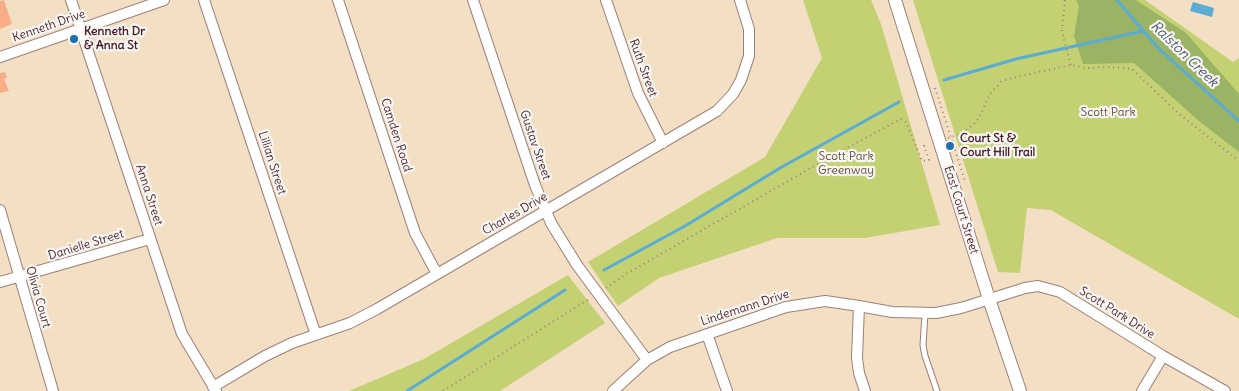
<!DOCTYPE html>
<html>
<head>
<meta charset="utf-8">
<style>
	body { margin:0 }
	canvas { display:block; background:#f3dfc3 }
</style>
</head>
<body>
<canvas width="1239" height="391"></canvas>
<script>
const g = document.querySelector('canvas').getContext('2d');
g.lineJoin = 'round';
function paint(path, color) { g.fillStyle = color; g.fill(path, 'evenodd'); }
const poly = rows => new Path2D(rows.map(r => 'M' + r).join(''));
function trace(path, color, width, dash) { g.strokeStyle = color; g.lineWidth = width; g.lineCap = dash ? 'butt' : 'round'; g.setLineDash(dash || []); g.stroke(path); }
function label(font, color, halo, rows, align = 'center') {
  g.font = font + ' Delius,sans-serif'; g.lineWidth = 4.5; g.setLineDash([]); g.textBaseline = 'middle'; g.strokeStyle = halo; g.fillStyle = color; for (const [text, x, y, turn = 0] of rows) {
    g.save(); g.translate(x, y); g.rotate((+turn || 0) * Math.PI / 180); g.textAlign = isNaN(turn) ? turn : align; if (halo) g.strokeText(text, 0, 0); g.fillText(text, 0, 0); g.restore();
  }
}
const green = poly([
	[803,0,871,0,881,24,940,225,865,238,777,238,659,278,618,306,588,262,765,157,822,58],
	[913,0,1145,0,1233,62,1239,58,1239,319,1051,210,1027,208,1020,273,998,272],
	[568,275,605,323,500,391,349,391,424,359]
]);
const forest = poly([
	[1076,0,1136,0,1186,33,1239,94,1239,152,1199,121,1134,63,1083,64,1074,36,1079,6]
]);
const water = poly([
	[1193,2,1214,8,1212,17,1190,11]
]);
const stream = poly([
	[1117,0,1158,48,1239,121],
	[944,80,1016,59,1143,31],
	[604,270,685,226,780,168,899,102],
	[407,391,565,290]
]);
const building = poly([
	[4,0,12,24,0,29,0,1],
	[5,72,7,77,4,79,9,91,0,93,0,73]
]);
const path = poly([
	[1065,0,1062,32,1071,65],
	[935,88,965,181],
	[948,138,960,134,973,125,979,118,990,94,1001,82,1008,79,1071,65,1086,68,1112,67,1132,69,1178,113,1239,161],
	[606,288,626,274,830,157,901,119,906,122,922,161,929,160,924,146,928,144],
	[443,391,589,299]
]);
const service = poly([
	[925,314,923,345,925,356,937,391]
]);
const minor = poly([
	[71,0,182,334,216,391],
	[204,0,316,335],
	[338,0,415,233,437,274],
	[473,0,535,185,551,223,577,265,647,360],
	[606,0,638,93,663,143],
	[0,57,164,0],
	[0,210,53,391],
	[0,282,150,239],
	[859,306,857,358,859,373,865,391],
	[707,334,727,391],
	[213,387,265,356,292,343,350,323,377,309,717,111,733,94,741,80,749,56,749,29,740,0],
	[613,391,647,360,670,347,786,307,825,301,859,306,892,312,936,313,961,308,1025,288,1038,286,1060,292,1163,356,1225,391],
	[1142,391,1163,356]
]);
const tertiary = poly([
	[895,0,989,299,1020,391]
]);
const markers = [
	[74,39,5,"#1f6fb2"],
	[950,146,5,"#1f6fb2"]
];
const streetNames = [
	["Kenneth Drive",49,26,-19],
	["Ruth Street",643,68,70],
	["Camden Road",396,135,72],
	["Gustav Street",535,145,71],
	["Lillian Street",272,163,72],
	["Anna Street",149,195,72],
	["East Court Street",961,210,73],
	["Charles Drive",515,214,-30],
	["Danielle Street",86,245,-17],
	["Olivia Court",38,297,74],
	["Lindemann Drive",745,308,-18],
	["Scott Park Drive",1117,313,32]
];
const poiNames = [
	["Kenneth Dr",84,32],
	["& Anna St",84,46],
	["Court St &",960,139],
	["Court Hill Trail",960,153]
];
const parkNames = [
	["Scott Park",1108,113],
	["Scott Park",846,157],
	["Greenway",846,171]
];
const waterNames = [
	["Ralston Creek",1184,54,44]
];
paint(green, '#c3d172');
paint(forest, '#9ab364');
paint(water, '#5aacd5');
trace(stream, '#5aacd5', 3);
paint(building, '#f8ad86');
trace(service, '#9e7f77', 7);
trace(minor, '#9e7f77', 12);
trace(tertiary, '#9e7f77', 14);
trace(path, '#9e7f77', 2, [1, 4]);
trace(service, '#fff', 5);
trace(minor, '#fff', 10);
trace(tertiary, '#fff', 12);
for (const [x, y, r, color] of markers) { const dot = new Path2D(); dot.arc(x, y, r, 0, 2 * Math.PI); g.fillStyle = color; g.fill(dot); trace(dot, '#f6f6f2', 2); }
label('12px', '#4a1f2b', '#f6f6f2', streetNames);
label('bold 12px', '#4a1f2b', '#f6f6f2', poiNames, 'left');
label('12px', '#684c3d', '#f6f6f2', parkNames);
label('italic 14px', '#50576f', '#f6f6f2', waterNames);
</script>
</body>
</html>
